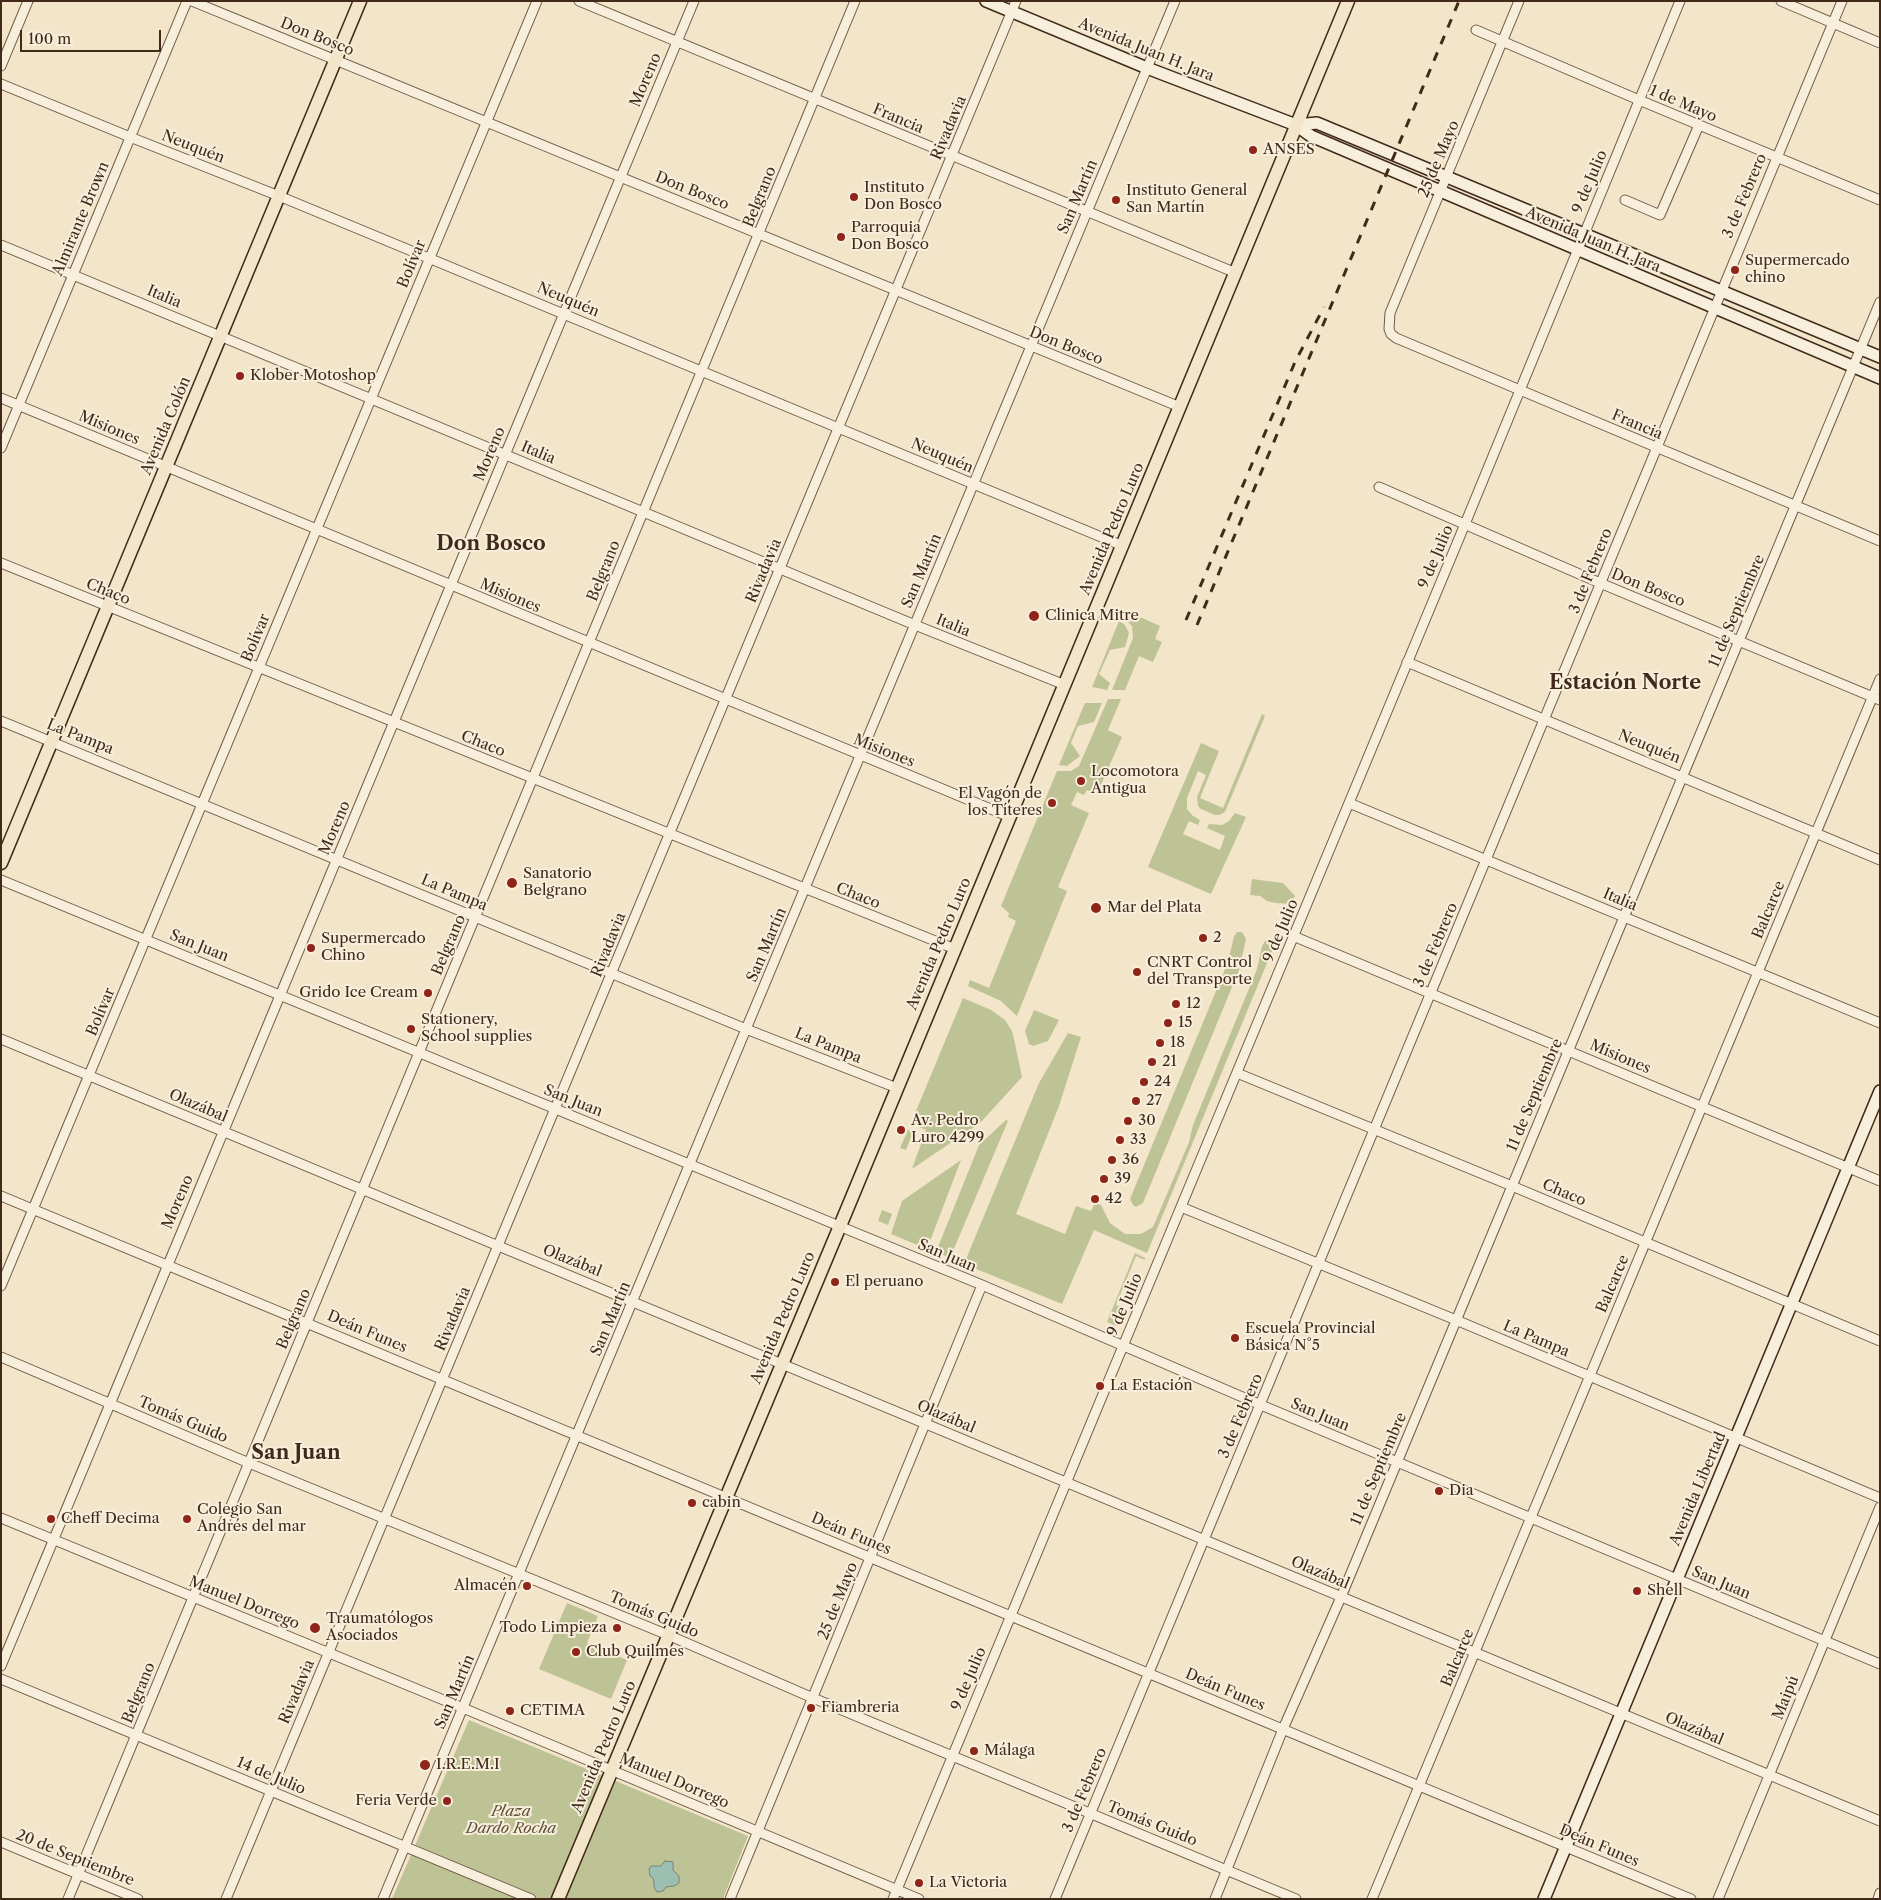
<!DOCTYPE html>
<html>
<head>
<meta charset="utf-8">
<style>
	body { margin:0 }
	#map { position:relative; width:1881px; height:1900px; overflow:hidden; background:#f3e5c9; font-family:"Libre Caslon Text",serif }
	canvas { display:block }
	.frame { position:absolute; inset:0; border:2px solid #412a19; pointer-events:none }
	.scale { position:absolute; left:20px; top:30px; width:141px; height:22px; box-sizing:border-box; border:2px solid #412a19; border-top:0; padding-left:6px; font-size:15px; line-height:18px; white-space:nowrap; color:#412a19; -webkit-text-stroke:4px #f7eedc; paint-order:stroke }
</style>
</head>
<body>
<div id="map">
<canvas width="1881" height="1900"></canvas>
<div class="frame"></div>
<div class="scale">100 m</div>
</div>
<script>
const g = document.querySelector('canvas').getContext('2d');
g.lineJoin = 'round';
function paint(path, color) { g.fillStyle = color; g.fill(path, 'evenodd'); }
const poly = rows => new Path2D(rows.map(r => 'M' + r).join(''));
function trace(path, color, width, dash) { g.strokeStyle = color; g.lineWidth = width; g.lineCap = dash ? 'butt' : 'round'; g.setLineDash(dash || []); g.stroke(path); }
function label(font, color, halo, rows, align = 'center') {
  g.font = font + ' "Libre Caslon Text",serif'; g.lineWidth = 4; g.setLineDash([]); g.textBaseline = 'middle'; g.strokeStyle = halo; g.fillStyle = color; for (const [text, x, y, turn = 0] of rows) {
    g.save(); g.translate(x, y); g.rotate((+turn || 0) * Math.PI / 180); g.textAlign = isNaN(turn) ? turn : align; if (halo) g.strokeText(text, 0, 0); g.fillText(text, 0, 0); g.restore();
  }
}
const green = poly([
	[1124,610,1160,626,1155,639,1162,642,1153,662,1139,656,1125,690,1112,690,1133,638,1132,626,1122,616],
	[1119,621,1125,625,1129,633,1125,647,1110,650,1099,674,1110,683,1107,690,1092,687],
	[1108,699,1121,699,1108,730,1122,737,1097,794,1087,790,1084,795,1077,792,1071,805,1089,813,1058,887,1067,891,1017,1016,1001,1001,968,986,970,980,989,988,1016,921,1008,917,1009,913,1001,906,1057,771,1071,771,1079,766],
	[1085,703,1102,703,1094,722,1078,726,1071,743,1080,756,1067,766,1059,765],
	[1262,714,1265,716,1225,812,1219,815,1215,815,1201,809,1198,806,1197,797,1206,775,1198,771,1187,798,1187,809,1193,816,1200,820,1198,825,1189,821,1183,834,1220,850,1225,836,1207,828,1209,824,1222,825,1229,821,1235,813,1246,817,1211,894,1148,867,1201,743,1219,751,1200,798,1223,808],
	[1252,879,1283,883,1295,896,1292,904,1276,903,1267,901,1260,896,1250,895],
	[1237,932,1242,932,1246,939,1239,970,1143,1203,1136,1207,1133,1205,1130,1199,1228,962,1234,936],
	[1269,939,1277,939,1147,1253,1094,1230,1062,1304,964,1264,1039,1083,1068,1033,1081,1037,1059,1106,1016,1214,1065,1234,1076,1206,1091,1211,1095,1203,1101,1205,1110,1223,1125,1234,1141,1234,1153,1227,1189,1142,1193,1125,1257,969,1262,946,1265,941],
	[963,998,991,1010,1005,1020,1012,1031,1014,1039,1022,1077,980,1123,912,1169,926,1130,911,1123],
	[1034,1010,1059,1020,1048,1041,1033,1046,1029,1044,1025,1031],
	[1006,1120,1008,1121,950,1258,936,1252,979,1145],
	[908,1130,913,1132,906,1150,900,1148],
	[961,1160,927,1249,891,1234,902,1201],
	[882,1210,892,1214,888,1225,878,1221],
	[1135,1253,1145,1258,1145,1260,1136,1256,1116,1305,1124,1309,1117,1326,1107,1322],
	[567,1603,598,1616,587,1643,627,1660,611,1699,539,1669],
	[469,1720,748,1836,723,1899,392,1899]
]);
const water = poly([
	[665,1861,673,1862,673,1870,679,1876,679,1883,674,1886,666,1887,663,1891,657,1892,654,1887,654,1882,653,1878,650,1876,649,1869,651,1866,661,1866,665,1861]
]);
const street = poly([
	[192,1,1180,407],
	[579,1,1236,273],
	[1519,1,1390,313,1389,329,1391,334,1396,338,1880,541],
	[1781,1,1880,43],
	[1476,30,1639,100,1880,200],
	[1,66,28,1],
	[1,84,130,137,279,196,1123,546],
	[1625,200,1660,215,1699,125],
	[1,245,915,625,1065,685],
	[1,398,1010,817],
	[1,448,187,1],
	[1379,487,1600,583,1880,700],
	[1,563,955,949],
	[1407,662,1880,860],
	[1,721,746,1029,897,1088],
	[1349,803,1880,1023],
	[1,880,982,1285,1261,1405,1880,1664],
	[1293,936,1880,1181],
	[1,1039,1880,1821],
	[1237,1073,1512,1186,1880,1341],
	[1,1196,1691,1899],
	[1181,1207,1456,1320,1880,1498],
	[1,1286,537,1],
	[1,1357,249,1463,668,1635,813,1698,1296,1899],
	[1,1518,463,1708,919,1899],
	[1,1666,694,1],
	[1,1679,531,1899],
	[1,1842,138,1899],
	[68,1899,855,1],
	[226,1899,1016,1],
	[383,1899,1175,1],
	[730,1899,982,1285],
	[893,1899,1465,524,1680,1],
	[1055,1899,1842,1],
	[1215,1899,1283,1729,1341,1597,1880,302],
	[1372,1899,1880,679],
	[1718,1899,1880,1507],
	[1878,1899,1880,1893]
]);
const secondary = poly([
	[986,1,1147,68,1296,125,1311,136,1880,378],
	[1296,125,1317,123,1880,357],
	[1544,1899,1880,1091]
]);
const primary = poly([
	[1,863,360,1],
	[558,1899,845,1214,1348,1]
]);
const rail = poly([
	[1186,620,1295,362,1324,307],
	[1197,625,1459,1]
]);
const markers = [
	[1253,150,5,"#8f2418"],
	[854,197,5,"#8f2418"],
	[1116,200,5,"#8f2418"],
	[841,237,5,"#8f2418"],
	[1735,270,5,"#8f2418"],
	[240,376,5,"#8f2418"],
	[1034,616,6,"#8f2418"],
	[1081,781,5,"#8f2418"],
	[1052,803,5,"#8f2418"],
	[512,883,6,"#8f2418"],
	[1096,908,6,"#8f2418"],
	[1203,938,5,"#8f2418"],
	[311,948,5,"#8f2418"],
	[1137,972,5,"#8f2418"],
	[428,993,5,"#8f2418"],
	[1176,1004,5,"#8f2418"],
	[1168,1023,5,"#8f2418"],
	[411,1029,5,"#8f2418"],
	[1160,1043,5,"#8f2418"],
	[1152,1062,5,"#8f2418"],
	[1144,1082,5,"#8f2418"],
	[1136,1101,5,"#8f2418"],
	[1128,1121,5,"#8f2418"],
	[901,1130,5,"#8f2418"],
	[1120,1140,5,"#8f2418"],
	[1112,1160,5,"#8f2418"],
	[1104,1179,5,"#8f2418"],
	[1095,1199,5,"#8f2418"],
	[835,1282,5,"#8f2418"],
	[1235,1338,5,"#8f2418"],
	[1100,1386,5,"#8f2418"],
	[1439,1491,5,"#8f2418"],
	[692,1503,5,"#8f2418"],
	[51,1519,5,"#8f2418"],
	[187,1519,5,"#8f2418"],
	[527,1586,5,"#8f2418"],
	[1637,1591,5,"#8f2418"],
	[315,1628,6,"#8f2418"],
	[617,1628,5,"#8f2418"],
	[576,1652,5,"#8f2418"],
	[811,1708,5,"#8f2418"],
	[510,1711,5,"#8f2418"],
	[974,1751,5,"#8f2418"],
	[425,1765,6,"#8f2418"],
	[447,1801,5,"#8f2418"],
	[919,1883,5,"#8f2418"]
];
const streetNames = [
	["Don Bosco",317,37,22],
	["Avenida Juan H. Jara",1146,50,22],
	["Moreno",646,80,-67],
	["1 de Mayo",1683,104,23],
	["Francia",898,119,23],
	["Rivadavia",949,128,-67],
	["Neuquén",193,147,21],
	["25 de Mayo",1439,159,-67],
	["9 de Julio",1590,182,-67],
	["Don Bosco",692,191,22],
	["3 de Febrero",1745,196,-67],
	["Belgrano",760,197,-68],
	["San Martín",1078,197,-67],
	["Almirante Brown",81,219,-67],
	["Avenida Juan H. Jara",1593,240,23],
	["Bolívar",412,264,-67],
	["Italia",164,297,23],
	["Neuquén",568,300,23],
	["Don Bosco",1066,346,22],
	["Francia",1637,425,23],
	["Avenida Colón",166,426,-67],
	["Misiones",109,428,23],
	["Italia",538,453,23],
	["Moreno",490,454,-67],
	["Neuquén",942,456,23],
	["Avenida Pedro Luro",1112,529,-67],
	["9 de Julio",1436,557,-67],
	["Belgrano",604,571,-68],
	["Rivadavia",764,571,-67],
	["San Martín",922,571,-67],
	["3 de Febrero",1591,571,-68],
	["Don Bosco",1648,588,22],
	["Chaco",108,592,22],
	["Misiones",510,596,23],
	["11 de Septiembre",1737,611,-67],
	["Italia",953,626,22],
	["Bolívar",256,638,-67],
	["La Pampa",80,737,22],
	["Chaco",483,744,22],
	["Neuquén",1649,747,22],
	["Misiones",884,751,22],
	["Moreno",335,828,-67],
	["La Pampa",454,893,23],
	["Chaco",858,896,22],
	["Italia",1620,900,23],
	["Balcarce",1769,910,-67],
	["9 de Julio",1281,931,-67],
	["Avenida Pedro Luro",939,944,-67],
	["Belgrano",449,945,-67],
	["Rivadavia",609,945,-68],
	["San Martín",767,945,-67],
	["3 de Febrero",1436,945,-67],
	["San Juan",199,946,22],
	["Bolívar",101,1012,-67],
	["La Pampa",828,1046,22],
	["Misiones",1620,1057,23],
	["11 de Septiembre",1535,1095,-67],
	["San Juan",573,1101,22],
	["Olazábal",198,1106,23],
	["Chaco",1564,1193,23],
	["Moreno",178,1202,-67],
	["San Juan",947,1256,23],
	["Olazábal",572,1261,22],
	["Balcarce",1613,1284,-67],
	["9 de Julio",1125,1305,-67],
	["Avenida Pedro Luro",783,1318,-67],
	["Belgrano",294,1319,-67],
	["Rivadavia",453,1319,-67],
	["San Martín",611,1319,-67],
	["Deán Funes",367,1332,23],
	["La Pampa",1536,1339,23],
	["San Juan",1320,1415,23],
	["3 de Febrero",1241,1416,-67],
	["Olazábal",946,1417,23],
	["Tomás Guido",183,1420,23],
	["11 de Septiembre",1379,1469,-67],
	["Avenida Libertad",1698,1489,-67],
	["Deán Funes",851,1534,23],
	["Olazábal",1320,1573,23],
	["San Juan",1721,1583,23],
	["25 de Mayo",838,1601,-68],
	["Manuel Dorrego",244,1603,22],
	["Tomás Guido",654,1615,23],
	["Balcarce",1458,1658,-67],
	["9 de Julio",969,1679,-67],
	["Deán Funes",1225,1690,23],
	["Rivadavia",297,1692,-67],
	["San Martín",455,1692,-67],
	["Belgrano",139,1693,-68],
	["Maipú",1786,1698,-68],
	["Olazábal",1694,1729,23],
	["Avenida Pedro Luro",604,1747,-67],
	["14 de Julio",271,1776,23],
	["Manuel Dorrego",674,1781,23],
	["3 de Febrero",1085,1790,-67],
	["Tomás Guido",1152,1824,22],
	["Deán Funes",1599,1846,23],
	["20 de Septiembre",75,1858,22]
];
const poiNames = [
	["ANSES",1263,150],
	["Instituto",864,188],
	["Don Bosco",864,205],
	["Instituto General",1126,191],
	["San Martín",1126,208],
	["Parroquia",851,228],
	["Don Bosco",851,245],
	["Supermercado",1745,261],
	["chino",1745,278],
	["Klober Motoshop",250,376],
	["Clinica Mitre",1045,616],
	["Locomotora",1091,772],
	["Antigua",1091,789],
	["El Vagón de",1042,794,"right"],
	["los Títeres",1042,811,"right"],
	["Sanatorio",523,874],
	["Belgrano",523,891],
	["Mar del Plata",1107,908],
	["2",1213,938],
	["Supermercado",321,939],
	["Chino",321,956],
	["CNRT Control",1147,963],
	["del Transporte",1147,980],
	["Grido Ice Cream",418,993,"right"],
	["12",1186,1004],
	["Stationery,",421,1020],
	["School supplies",421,1037],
	["15",1178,1023],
	["18",1170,1043],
	["21",1162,1062],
	["24",1154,1082],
	["27",1146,1101],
	["Av. Pedro",911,1121],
	["Luro 4299",911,1138],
	["30",1138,1121],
	["33",1130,1140],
	["36",1122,1160],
	["39",1114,1179],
	["42",1105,1199],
	["El peruano",845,1282],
	["Escuela Provincial",1245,1329],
	["Básica N°5",1245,1346],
	["La Estación",1110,1386],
	["Dia",1449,1491],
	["cabin",702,1503],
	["Colegio San",197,1510],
	["Andrés del mar",197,1527],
	["Cheff Decima",61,1519],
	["Almacén",517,1586,"right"],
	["Shell",1647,1591],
	["Traumatólogos",326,1619],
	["Asociados",326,1636],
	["Todo Limpieza",607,1628,"right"],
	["Club Quilmes",586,1652],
	["Fiambreria",821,1708],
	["CETIMA",520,1711],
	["Málaga",984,1751],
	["I.R.E.M.I",436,1765],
	["Feria Verde",437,1801,"right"],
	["La Victoria",929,1883]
];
const parkNames = [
	["Plaza",511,1812],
	["Dardo Rocha",511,1829]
];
const districtNames = [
	["Don Bosco",491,544],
	["Estación Norte",1625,683],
	["San Juan",296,1453]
];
paint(green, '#bec395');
paint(water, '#9cbfb2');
trace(water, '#788375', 1);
trace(street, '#6e5945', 11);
trace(secondary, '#412a19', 14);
trace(primary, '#412a19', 15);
trace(street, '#f7eedc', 9);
trace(secondary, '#f7eedc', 11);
trace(primary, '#f3e5c9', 12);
trace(rail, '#412a19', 3, [9, 9]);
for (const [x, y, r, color] of markers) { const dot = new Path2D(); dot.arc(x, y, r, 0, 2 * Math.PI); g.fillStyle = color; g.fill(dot); trace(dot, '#f7eedc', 2); }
label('15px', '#412a19', '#f7eedc', streetNames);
label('15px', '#412a19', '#f7eedc', poiNames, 'left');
label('italic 15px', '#605038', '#f7eedc', parkNames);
label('bold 20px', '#412a19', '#f7eedc', districtNames);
</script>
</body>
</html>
